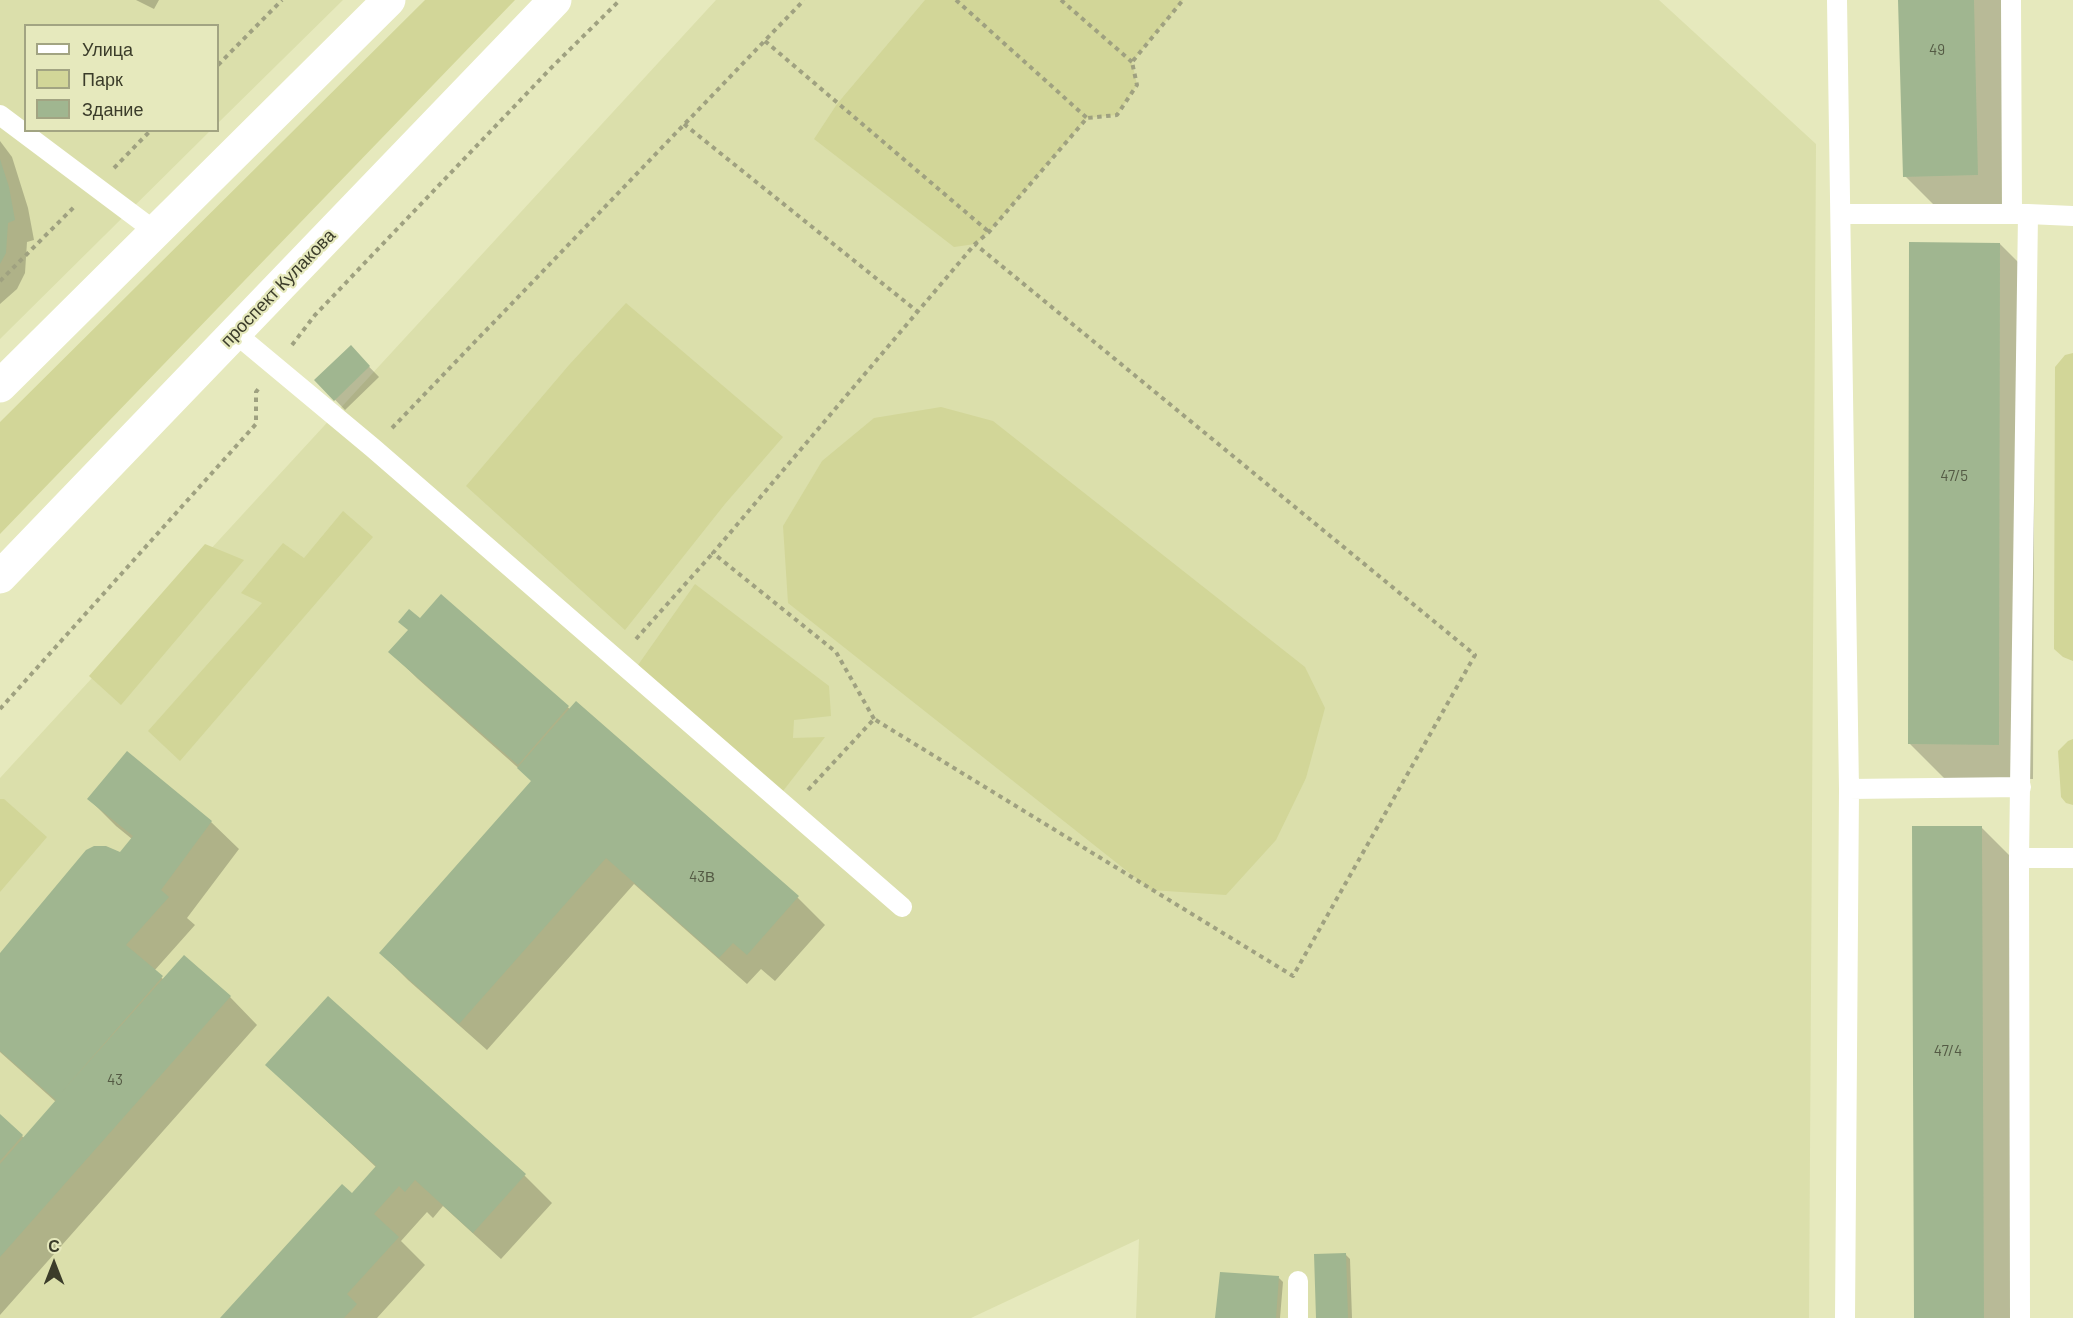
<!DOCTYPE html>
<html>
<head>
<meta charset="utf-8">
<style>
	body { margin:0 }
	#map { position:relative; width:2073px; height:1318px; overflow:hidden; background:#e6e9bd; font-family:Barlow,sans-serif }
	canvas { display:block }
	.legend { position:absolute; left:24px; top:24px; width:195px; height:108px; box-sizing:border-box; background:#e6e9bd; border:2px solid #a2a482; margin:0; padding:8px 10px; list-style:none; font-size:18px; color:#3b3c2a }
	.legend li { display:flex; align-items:center; gap:12px; height:30px }
	.legend b { width:30px; border:2px solid #a2a482 }
	.north { position:absolute; left:24px; top:1234px; width:60px; height:60px; -webkit-text-stroke:4px #e6e9bd; paint-order:stroke; rotate:0deg; font-size:16px; font-weight:700; line-height:24px; text-align:center; color:#3b3c2a }
	.north::after { content:''; display:block; margin:auto; width:21px; height:27px; background:#3b3c2a; clip-path:polygon(50% 0,100% 100%,50% 72%,0 100%) }
</style>
</head>
<body>
<div id="map">
<canvas width="2073" height="1318"></canvas>
<ul class="legend">
<li><b style="height:8px;background:#fff"></b>Улица</li>
<li><b style="height:16px;background:#d2d698"></b>Парк</li>
<li><b style="height:16px;background:#a0b690"></b>Здание</li>
</ul>
<div class="north">С</div>
</div>
<script>
const g = document.querySelector('canvas').getContext('2d');
g.lineJoin = 'round';
function paint(path, color) { g.fillStyle = color; g.fill(path, 'evenodd'); }
const poly = rows => new Path2D(rows.map(r => 'M' + r).join(''));
function trace(path, color, width, dash) { g.strokeStyle = color; g.lineWidth = width; g.lineCap = dash ? 'butt' : 'round'; g.setLineDash(dash || []); g.stroke(path); }
function label(font, color, halo, rows, align = 'center') {
  g.font = font + ' Barlow,sans-serif'; g.lineWidth = 4.5; g.setLineDash([]); g.textBaseline = 'middle'; g.strokeStyle = halo; g.fillStyle = color; for (const [text, x, y, turn = 0] of rows) {
    g.save(); g.translate(x, y); g.rotate((+turn || 0) * Math.PI / 180); g.textAlign = isNaN(turn) ? turn : align; if (halo) g.strokeText(text, 0, 0); g.fillText(text, 0, 0); g.restore();
  }
}
const built = poly([
	[0,0,343,0,218,123,218,26,26,26,26,130,210,131,0,339],
	[716,0,1659,0,1816,144,1809,1318,1136,1318,1139,1239,971,1318,0,1318,0,778]
]);
const green = poly([
	[425,0,515,0,0,534,0,422],
	[925,0,1183,0,1132,62,1137,85,1117,115,1087,118,989,232,975,244,954,247,814,139,837,104],
	[626,303,783,437,725,504,625,630,466,486,569,365],
	[2073,353,2073,661,2063,657,2054,649,2055,367,2065,355],
	[941,407,993,421,1305,667,1325,708,1306,778,1276,840,1226,895,1151,890,788,603,783,526,822,461,874,418],
	[343,511,373,537,180,761,148,731,262,603,241,593,283,543,304,558],
	[205,544,244,560,121,705,89,676],
	[695,584,829,686,831,716,794,720,793,738,825,737,783,791,631,675],
	[2073,739,2073,805,2066,803,2061,797,2058,751,2068,741],
	[0,799,4,799,47,837,0,892]
]);
const shadow = poly([
	[136,0,159,0,154,9],
	[1900,0,2007,0,2013,210,1940,211,1905,176],
	[0,141,12,157,28,208,34,240,27,242,25,273,17,289,0,304],
	[2000,244,2035,279,2033,779,1944,778,1909,743],
	[351,348,379,377,345,410,316,380],
	[441,597,571,710,577,703,798,898,825,925,775,981,761,969,747,984,634,884,487,1050,408,980,381,953,533,781,418,679,390,652],
	[127,753,211,822,239,849,187,918,195,925,154,971,164,980,230,997,257,1025,0,1315,0,1116,24,1138,56,1102,0,1052,0,956,120,854,132,839,116,826,89,799],
	[1981,827,2016,862,2018,1318,1916,1318],
	[328,998,525,1176,552,1203,501,1259,443,1206,433,1218,427,1212,401,1241,425,1265,377,1318,222,1318,352,1195,377,1168,267,1065],
	[1345,1254,1350,1259,1352,1318,1318,1318],
	[1279,1278,1283,1282,1280,1318,1217,1318]
]);
const building = poly([
	[1898,0,1974,0,1978,175,1903,177],
	[0,159,9,187,15,220,8,223,6,253,0,264],
	[1909,242,2000,243,1999,745,1908,744],
	[351,345,370,366,334,401,314,380],
	[441,594,569,706,518,765,388,652,408,630,398,622,409,609,420,618],
	[576,701,799,896,747,955,733,943,719,958,606,858,459,1024,379,953,531,781,517,768],
	[127,751,212,821,161,890,169,897,126,945,163,976,60,1094,184,955,231,996,0,1257,0,1164,56,1100,0,1051,0,953,86,850,94,846,106,846,120,852,133,836,87,799],
	[1912,826,1982,826,1984,1318,1914,1318],
	[328,996,526,1174,473,1233,415,1180,405,1192,399,1186,374,1214,399,1237,347,1294,357,1304,344,1318,220,1318,342,1184,352,1193,376,1166,265,1065],
	[0,1114,23,1135,0,1161],
	[1346,1253,1348,1318,1316,1318,1314,1254],
	[1220,1272,1279,1276,1276,1318,1215,1318]
]);
const path = poly([
	[956,0,1087,118],
	[1061,0,1132,62],
	[765,41,989,232],
	[218,65,282,0],
	[684,124,918,312],
	[114,168,151,130],
	[0,281,76,205],
	[292,345,315,315,550,69,620,0],
	[392,428,804,0],
	[636,639,713,553],
	[0,709,256,424,256,392,260,387],
	[874,719,836,652,713,553,975,244,989,232,1087,118,1117,115,1137,85,1132,62,1183,0],
	[808,790,874,719,1293,976,1475,655,975,244]
]);
const lane = poly([
	[1837,0,1849,789,1845,1318],
	[2011,0,2012,214,2028,214,2019,858,2020,1318],
	[0,115,156,232],
	[1842,214,2012,214],
	[2028,214,2073,216],
	[235,333,373,448,902,907],
	[1849,789,2021,787],
	[2019,858,2073,858],
	[1298,1318,1298,1281]
]);
const primary = poly([
	[0,386,389,0],
	[0,577,555,0]
]);
const numberNames = [
	["49",1937,50],
	["47/5",1954,476],
	["43В",702,877],
	["47/4",1948,1051],
	["43",115,1080]
];
const streetNames = [
	["проспект Кулакова",278,288,-46]
];
paint(built, '#dbdfab');
paint(green, '#d2d698');
paint(shadow, '#0003');
paint(building, '#a0b690');
trace(path, '#9fa180', 4, [4.5, 4.5]);
trace(lane, '#fff', 20);
trace(primary, '#fff', 33);
label('15px', '#545a44', null, numberNames);
label('18px', '#3b3c2a', '#e6e9bd', streetNames);
</script>
</body>
</html>
